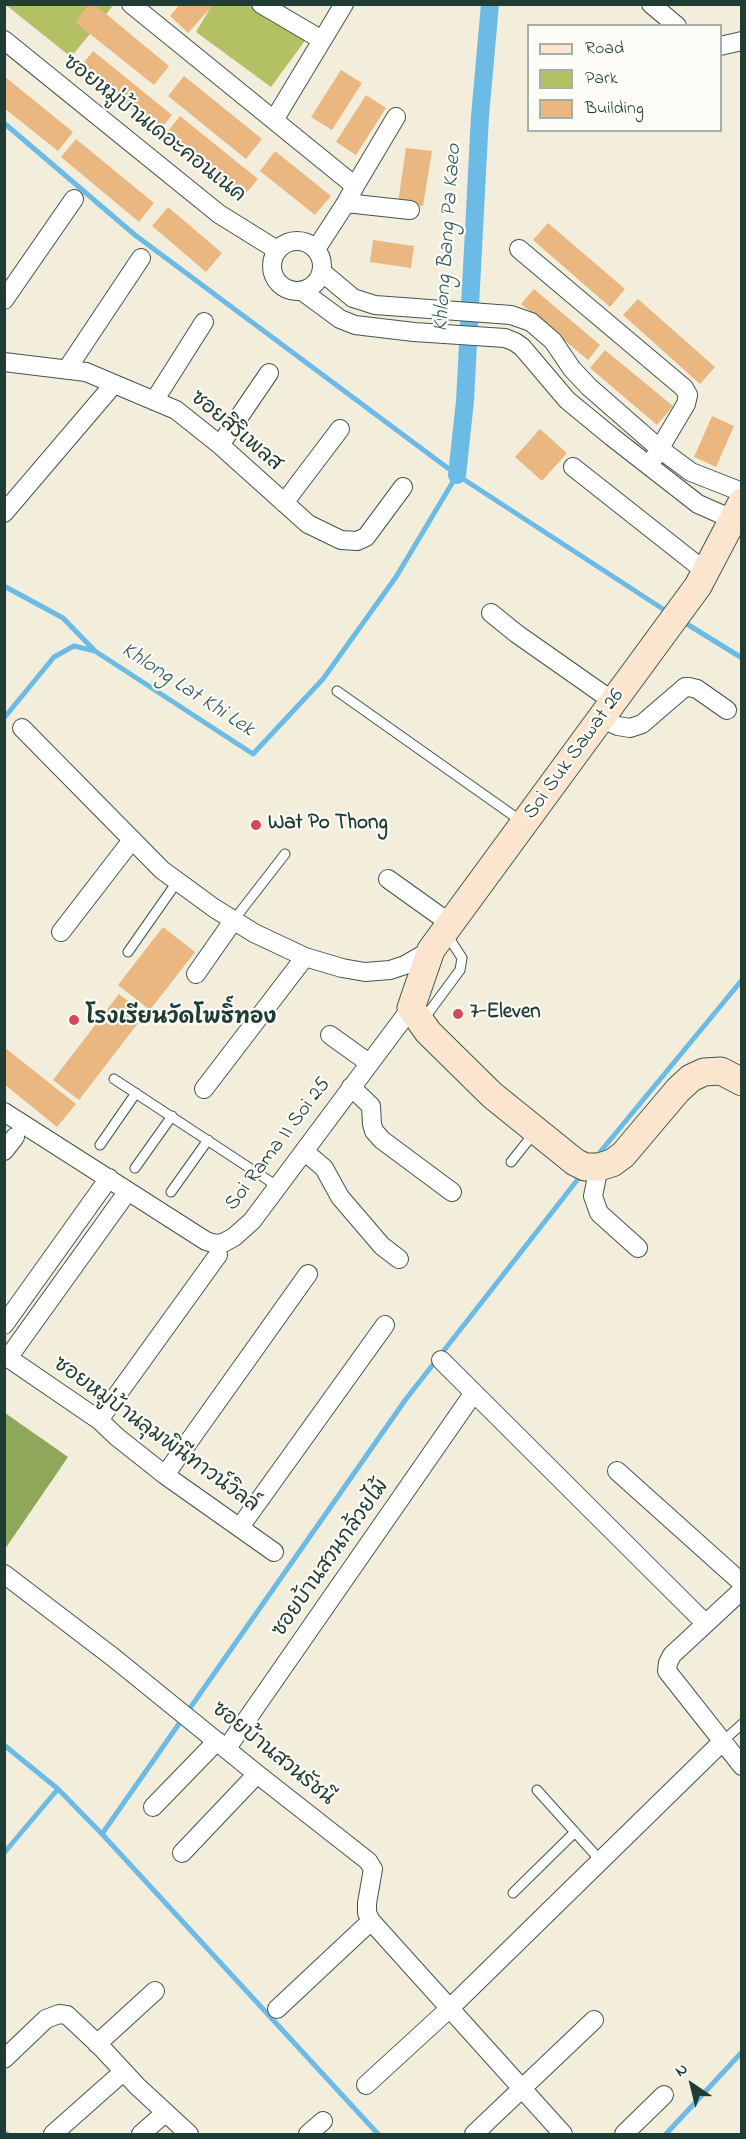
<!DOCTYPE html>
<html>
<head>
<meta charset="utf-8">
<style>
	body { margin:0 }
	#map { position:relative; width:746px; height:2139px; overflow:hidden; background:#f2eedb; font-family:"Indie Flower",sans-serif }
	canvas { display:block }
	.frame { position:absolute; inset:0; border:6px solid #1f3d34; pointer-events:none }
	.legend { position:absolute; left:527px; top:24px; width:195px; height:108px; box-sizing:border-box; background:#fdfcf7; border:2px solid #a4b0a9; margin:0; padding:8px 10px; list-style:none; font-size:18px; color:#1f3d34 }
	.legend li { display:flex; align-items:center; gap:12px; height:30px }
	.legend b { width:30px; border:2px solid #a4b0a9 }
	.north { position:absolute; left:662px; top:2055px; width:60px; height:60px; -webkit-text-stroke:4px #fdfcf7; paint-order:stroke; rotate:325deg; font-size:16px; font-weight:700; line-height:24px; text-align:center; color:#1f3d34 }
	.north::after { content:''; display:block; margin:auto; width:21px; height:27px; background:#1f3d34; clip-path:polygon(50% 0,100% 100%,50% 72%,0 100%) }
</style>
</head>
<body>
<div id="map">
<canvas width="746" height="2139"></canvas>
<div class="frame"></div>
<ul class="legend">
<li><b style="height:8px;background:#fbe5cf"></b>Road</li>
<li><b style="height:16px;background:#b3c164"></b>Park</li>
<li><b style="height:16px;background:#eab780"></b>Building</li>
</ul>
<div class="north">N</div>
</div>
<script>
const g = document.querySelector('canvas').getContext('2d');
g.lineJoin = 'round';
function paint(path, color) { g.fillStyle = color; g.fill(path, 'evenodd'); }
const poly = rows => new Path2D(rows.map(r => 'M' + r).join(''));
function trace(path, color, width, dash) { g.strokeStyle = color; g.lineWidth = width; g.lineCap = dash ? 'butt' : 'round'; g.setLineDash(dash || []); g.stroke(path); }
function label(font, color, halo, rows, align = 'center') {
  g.font = font + ' "Indie Flower","Playpen Sans Thai",sans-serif'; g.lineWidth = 4.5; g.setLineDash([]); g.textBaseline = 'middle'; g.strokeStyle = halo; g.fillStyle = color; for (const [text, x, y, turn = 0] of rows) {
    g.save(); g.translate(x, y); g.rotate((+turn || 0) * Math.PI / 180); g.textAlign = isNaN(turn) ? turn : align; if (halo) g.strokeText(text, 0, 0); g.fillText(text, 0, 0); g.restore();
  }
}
const green = poly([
	[109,4,112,7,71,57,6,5],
	[212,5,248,5,307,38,271,87,196,32]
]);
const forest = poly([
	[5,1413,68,1457,5,1549]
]);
const stream = poly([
	[4,123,135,235,457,475,669,613],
	[4,586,63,618,95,651],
	[682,621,742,658],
	[4,718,54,657,74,646,95,651,253,754,323,679,396,577,457,475],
	[596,1157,742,980],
	[4,1745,58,1789,4,1853],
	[58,1789,102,1834,378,2134],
	[102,1834,406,1399,582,1174],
	[4,2132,7,2134],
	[666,2134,742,2052]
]);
const canal = poly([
	[457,475,465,401,480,116,490,4]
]);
const building = poly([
	[89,4,94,4,169,66,154,85,75,22],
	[180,4,214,4,188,33,170,16],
	[93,51,172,115,159,131,80,67],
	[341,70,362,83,332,130,311,117],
	[4,76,73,132,58,151,4,108],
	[184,76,262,139,246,159,168,96],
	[366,95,386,108,356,155,336,142],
	[180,116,258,179,241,199,164,136],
	[76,139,154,203,139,222,61,157],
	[406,148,432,151,423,206,398,203],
	[275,151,331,196,315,215,260,171],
	[168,207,222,253,206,272,152,226],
	[548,223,625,289,610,307,533,240],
	[373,240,414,246,411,268,370,262],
	[534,289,600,345,588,360,521,304],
	[638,299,715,367,700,384,623,315],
	[605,350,673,406,657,425,590,368],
	[712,416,734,426,716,467,694,457],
	[540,429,567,453,542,481,515,457],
	[163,927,195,952,150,1010,118,985],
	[119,994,145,1014,79,1100,53,1080],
	[4,1047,76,1104,57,1127,4,1084]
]);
const lane = poly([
	[337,691,521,821],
	[233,921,285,854],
	[128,952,177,882],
	[423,1020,460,970,462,958,451,941,443,937],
	[114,1079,277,1186],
	[100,1145,136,1093],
	[511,1162,535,1132],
	[135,1168,172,1116],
	[171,1192,208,1140],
	[722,1742,742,1724],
	[537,1790,600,1860],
	[513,1893,575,1832]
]);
const street = poly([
	[131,4,355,186,346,203,316,249],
	[261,4,322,40],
	[651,4,677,26],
	[4,40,219,214,277,250],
	[720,46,742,41],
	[274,120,344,4],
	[355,186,396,117],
	[346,203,410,210],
	'272 266a25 25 0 1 1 50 0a25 25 0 1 1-50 0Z',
	[519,249,684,388,688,395,686,404,654,458],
	[322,272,353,298,375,305,511,315,531,322,553,341,572,369,589,387,660,449,691,472,742,492],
	[302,291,340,319,355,325,414,332,505,338,515,342,522,347,567,400,612,437,698,504,732,519],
	[4,300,74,199],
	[4,362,86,372,176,410,220,445,308,524,341,540,357,541,366,537,403,487],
	[67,369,141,258],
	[154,401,204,322],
	[220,445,269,373],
	[573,467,706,572],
	[284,503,340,429],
	[4,513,114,384],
	[491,613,517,634,614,702],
	[602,719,618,726,630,728,642,724,685,687,689,687,697,689,727,710],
	[22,728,162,870,214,908,254,933,305,957,342,968,365,972,390,970,405,965,431,950],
	[388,879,451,924],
	[61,932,132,840],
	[196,974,233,921],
	[330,1035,369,1063],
	[351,1087,371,1106,372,1124,374,1131,382,1140,452,1192],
	[204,1089,305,957],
	[4,1112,206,1241,216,1244,223,1243,234,1237,252,1221,411,1008],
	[4,1151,15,1137],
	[304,1151,324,1168,340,1197,382,1246,399,1259],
	[599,1167,593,1196,599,1213,638,1248],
	[4,1325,109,1178],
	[4,1355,99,1420,117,1437,165,1475,274,1552],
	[8,1358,128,1191],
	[441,1360,705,1623],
	[99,1420,218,1255],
	[617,1471,742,1583],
	[165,1475,308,1274],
	[240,1527,385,1325],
	[4,1574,114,1658,257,1774,368,1861,373,1869,367,1903,367,1913,371,1921,563,2134],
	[742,1590,672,1655,668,1663,667,1671,742,1766],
	[227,1748,473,1394],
	[153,1807,217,1741],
	[182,1853,257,1774],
	[277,2009,371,1921],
	[97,2044,155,1991],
	[4,2059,46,2019,59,2014,67,2015,100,2046,137,2086,189,2134],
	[366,2085,450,2008,722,1742],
	[53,2134,123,2072],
	[141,2134,165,2113],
	[308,2134,323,2121],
	[474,2134,594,2020],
	[624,2134,664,2095]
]);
const secondary = poly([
	[742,502,698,586,431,950,411,1008,428,1032,492,1095,575,1162,585,1167,599,1167,612,1163,623,1155,678,1090,691,1078,704,1072,721,1071,742,1082]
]);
const markers = [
	[256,825,6,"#d1495b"],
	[458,1014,6,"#d1495b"],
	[74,1020,6,"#d1495b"]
];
const streetNames = [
	["ซอยหมู่บ้านเดอะคอนเนค",153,130,38],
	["ซอยสิริเพลส",235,432,40],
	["Soi Suk Sawat 26",575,755,-54],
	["Soi Rama II Soi 25",279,1145,-53],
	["ซอยหมู่บ้านลุมพินีทาวน์วิลล์",155,1436,36],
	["ซอยบ้านสวนกล้วยไม้",332,1559,-55],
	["ซอยบ้านสวนรัชนี",272,1755,39]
];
const poiNames = [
	["Wat Po Thong",268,825],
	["7-Eleven",470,1014],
	["โรงเรียนวัดโพธิ์ทอง",86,1020]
];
const waterNames = [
	["Khlong Bang Pa Kaeo",449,238,-86],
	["Khlong Lat Khi Lek",187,691,33]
];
paint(green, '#b3c164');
paint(forest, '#8ea75a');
trace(stream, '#6cbbe6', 5);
trace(canal, '#6cbbe6', 18);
paint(building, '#eab780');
trace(lane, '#3f584d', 11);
trace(street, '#3f584d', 20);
trace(secondary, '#3f584d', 29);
trace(lane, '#fff', 9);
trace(street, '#fff', 18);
trace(secondary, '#fbe5cf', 27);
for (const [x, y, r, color] of markers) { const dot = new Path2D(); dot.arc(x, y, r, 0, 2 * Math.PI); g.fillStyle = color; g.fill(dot); trace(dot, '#fdfcf7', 2); }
label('21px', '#1f3d34', '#fdfcf7', streetNames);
label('bold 21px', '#1f3d34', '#fdfcf7', poiNames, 'left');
label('italic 22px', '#325c60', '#fdfcf7', waterNames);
</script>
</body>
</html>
